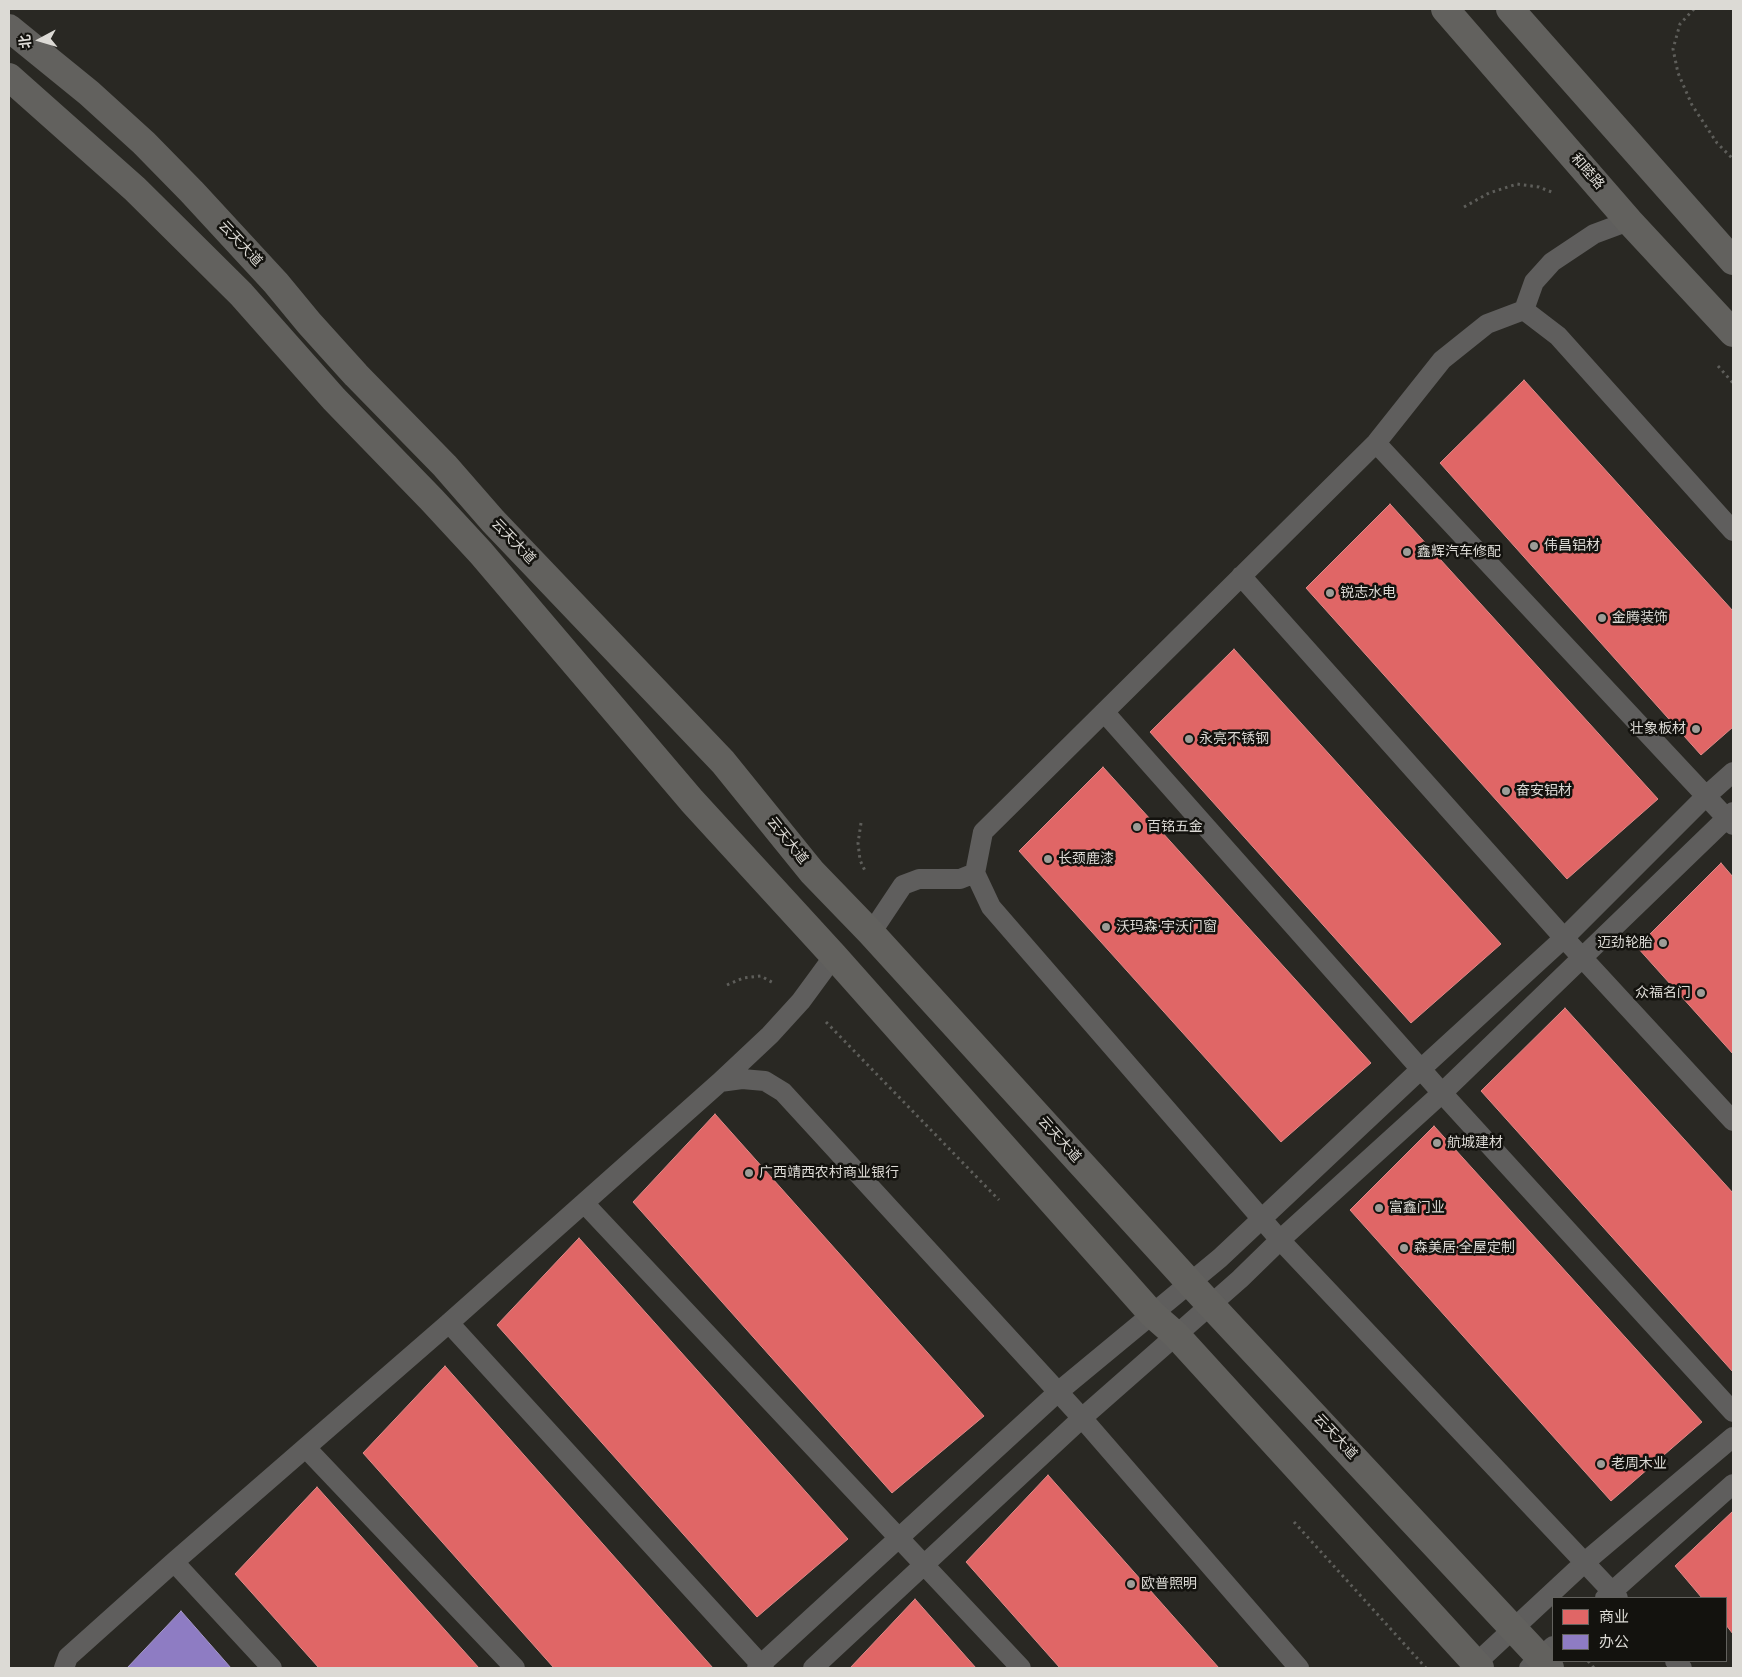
<!DOCTYPE html>
<html>
<head>
<meta charset="utf-8">
<style>
	body { margin:0 }
	#map { position:relative; width:1742px; height:1677px; overflow:hidden; background:#292823; font-family:Poppins,"Noto Sans SC",sans-serif }
	canvas { display:block }
	.frame { position:absolute; inset:0; border:10px solid #dcdad5; pointer-events:none }
	.legend { position:absolute; left:1552px; top:1597px; width:175px; height:65px; box-sizing:border-box; background:#13120e; border:1px solid #63625e; margin:0; padding:6px 9px; list-style:none; font-size:15px; color:#dcdad5 }
	.legend li { display:flex; align-items:center; gap:10px; height:25px }
	.legend b { width:25px; border:1px solid #63625e }
	.north { position:absolute; left:15px; top:15px; width:50px; height:50px; -webkit-text-stroke:4px #13120e; paint-order:stroke; rotate:264deg; font-size:14px; font-weight:700; line-height:20px; text-align:center; color:#dcdad5 }
	.north::after { content:''; display:block; margin:auto; width:18px; height:22px; background:#dcdad5; clip-path:polygon(50% 0,100% 100%,50% 72%,0 100%) }
</style>
</head>
<body>
<div id="map">
<canvas width="1742" height="1677"></canvas>
<div class="frame"></div>
<ul class="legend">
<li><b style="height:14px;background:#e06666"></b>商业</li>
<li><b style="height:14px;background:#8e7cc3"></b>办公</li>
</ul>
<div class="north">北</div>
</div>
<script>
const g = document.querySelector('canvas').getContext('2d');
g.lineJoin = 'round';
function paint(path, color) { g.fillStyle = color; g.fill(path, 'evenodd'); }
const poly = rows => new Path2D(rows.map(r => 'M' + r).join(''));
function trace(path, color, width, dash) { g.strokeStyle = color; g.lineWidth = width; g.lineCap = dash ? 'butt' : 'round'; g.setLineDash(dash || []); g.stroke(path); }
function label(font, color, halo, rows, align = 'center') {
  g.font = font + ' Poppins,"Noto Sans SC",sans-serif'; g.lineWidth = 5; g.setLineDash([]); g.textBaseline = 'middle'; g.strokeStyle = halo; g.fillStyle = color; for (const [text, x, y, turn = 0] of rows) {
    g.save(); g.translate(x, y); g.rotate((+turn || 0) * Math.PI / 180); g.textAlign = isNaN(turn) ? turn : align; if (halo) g.strokeText(text, 0, 0); g.fillText(text, 0, 0); g.restore();
  }
}
const shops = poly([
	[1524,380,1733,611,1733,727,1701,755,1440,463,1524,380],
	[1390,504,1658,799,1567,879,1306,588,1390,504],
	[1234,649,1501,944,1411,1023,1150,732,1234,649],
	[1103,767,1371,1063,1281,1142,1019,851,1103,767],
	[1721,863,1733,877,1733,1054,1637,947,1721,863],
	[1565,1008,1733,1193,1733,1372,1481,1091,1565,1008],
	[715,1114,984,1416,892,1493,633,1202,715,1114],
	[1434,1126,1702,1422,1611,1501,1350,1210,1434,1126],
	[579,1238,848,1539,757,1617,497,1325,579,1238],
	[445,1366,713,1668,554,1668,363,1453,445,1366],
	[1048,1475,1219,1668,1060,1668,966,1562,1048,1475],
	[317,1487,479,1668,319,1668,235,1574,317,1487],
	[1733,1511,1733,1634,1726,1625,1726,1598,1702,1598,1675,1566,1733,1511],
	[915,1599,976,1668,850,1668,915,1599]
]);
const offices = poly([
	[181,1611,231,1668,127,1668,181,1611]
]);
const path = poly([
	[1694,9,1680,24,1673,49,1678,73,1692,105,1717,143,1733,159],
	[1464,207,1489,193,1517,184,1539,187,1554,193],
	[1718,366,1733,383],
	[861,823,858,843,860,860,866,873],
	[727,985,743,978,761,976,775,984],
	[826,1022,999,1200],
	[1294,1522,1426,1668],
	[1588,1661,1594,1668]
]);
const lane = poly([
	[1524,310,1534,282,1552,262,1594,234,1629,221],
	[1376,443,1733,825],
	[1241,576,1564,938,1733,1121],
	[1105,713,1442,1093,1733,1412],
	[871,933,903,885,919,879,960,879,975,873],
	[720,1082,770,1035,801,1001,834,956],
	[584,1203,1021,1668],
	[449,1323,764,1668],
	[306,1448,515,1668],
	[174,1562,272,1668],
	[1605,1598,1733,1484],
	[1618,1598,1280,1240,991,907,975,873,983,832,1376,443,1442,360,1487,324,1524,310,1558,336,1733,531],
	[1675,1661,1682,1668],
	[64,1668,68,1657,174,1562,449,1323,720,1082,742,1079,765,1081,783,1092,1082,1418,1299,1668],
	[757,1668,1058,1392,1220,1258,1421,1069,1564,938,1705,797,1733,772],
	[813,1668,1082,1418,1240,1279,1280,1240,1442,1093,1733,812],
	[1471,1668,1585,1562,1733,1437],
	[1529,1668,1553,1646]
]);
const secondary = poly([
	[1445,9,1629,221,1733,333],
	[1510,9,1733,261],
	[9,28,89,93,144,143,192,192,276,283,309,323,356,375,445,466,493,521,723,762,812,872,871,933,1190,1283,1550,1668],
	[9,77,135,189,241,294,334,399,432,500,481,553,692,801,834,956,1152,1314,1176,1335,1480,1668]
]);
const markers = [
	[1534,546,5,"#9d9c97"],
	[1407,552,5,"#9d9c97"],
	[1330,593,5,"#9d9c97"],
	[1602,618,5,"#9d9c97"],
	[1696,729,5,"#9d9c97"],
	[1189,739,5,"#9d9c97"],
	[1506,791,5,"#9d9c97"],
	[1137,827,5,"#9d9c97"],
	[1048,859,5,"#9d9c97"],
	[1106,927,5,"#9d9c97"],
	[1663,943,5,"#9d9c97"],
	[1701,993,5,"#9d9c97"],
	[1437,1143,5,"#9d9c97"],
	[749,1173,5,"#9d9c97"],
	[1379,1208,5,"#9d9c97"],
	[1404,1248,5,"#9d9c97"],
	[1601,1464,5,"#9d9c97"],
	[1131,1584,5,"#9d9c97"]
];
const streetNames = [
	["和睦路",1587,172,49],
	["云天大道",240,244,47],
	["云天大道",513,542,46],
	["云天大道",787,841,51],
	["云天大道",1059,1140,48],
	["云天大道",1335,1437,47]
];
const poiNames = [
	["伟昌铝材",1544,546],
	["鑫辉汽车修配",1417,552],
	["锐志水电",1340,593],
	["金腾装饰",1612,618],
	["壮象板材",1686,729,"right"],
	["永亮不锈钢",1199,739],
	["奋安铝材",1516,791],
	["百铭五金",1147,827],
	["长颈鹿漆",1058,859],
	["沃玛森·宇沃门窗",1116,927],
	["迈劲轮胎",1653,943,"right"],
	["众福名门",1691,993,"right"],
	["航城建材",1447,1143],
	["广西靖西农村商业银行",759,1173],
	["富鑫门业",1389,1208],
	["森美居·全屋定制",1414,1248],
	["老周木业",1611,1464],
	["欧普照明",1141,1584]
];
paint(shops, '#e06666');
trace(shops, '#df8987', 1);
paint(offices, '#8e7cc3');
trace(offices, '#a598c8', 1);
trace(path, '#5e5e5a', 3, [2.5, 4]);
trace(lane, '#5f5e5d', 20);
trace(secondary, '#62615e', 28);
for (const [x, y, r, color] of markers) { const dot = new Path2D(); dot.arc(x, y, r, 0, 2 * Math.PI); g.fillStyle = color; g.fill(dot); trace(dot, '#13120e', 2); }
label('14px', '#dcdad5', '#13120e', streetNames);
label('14px', '#dcdad5', '#13120e', poiNames, 'left');
</script>
</body>
</html>
